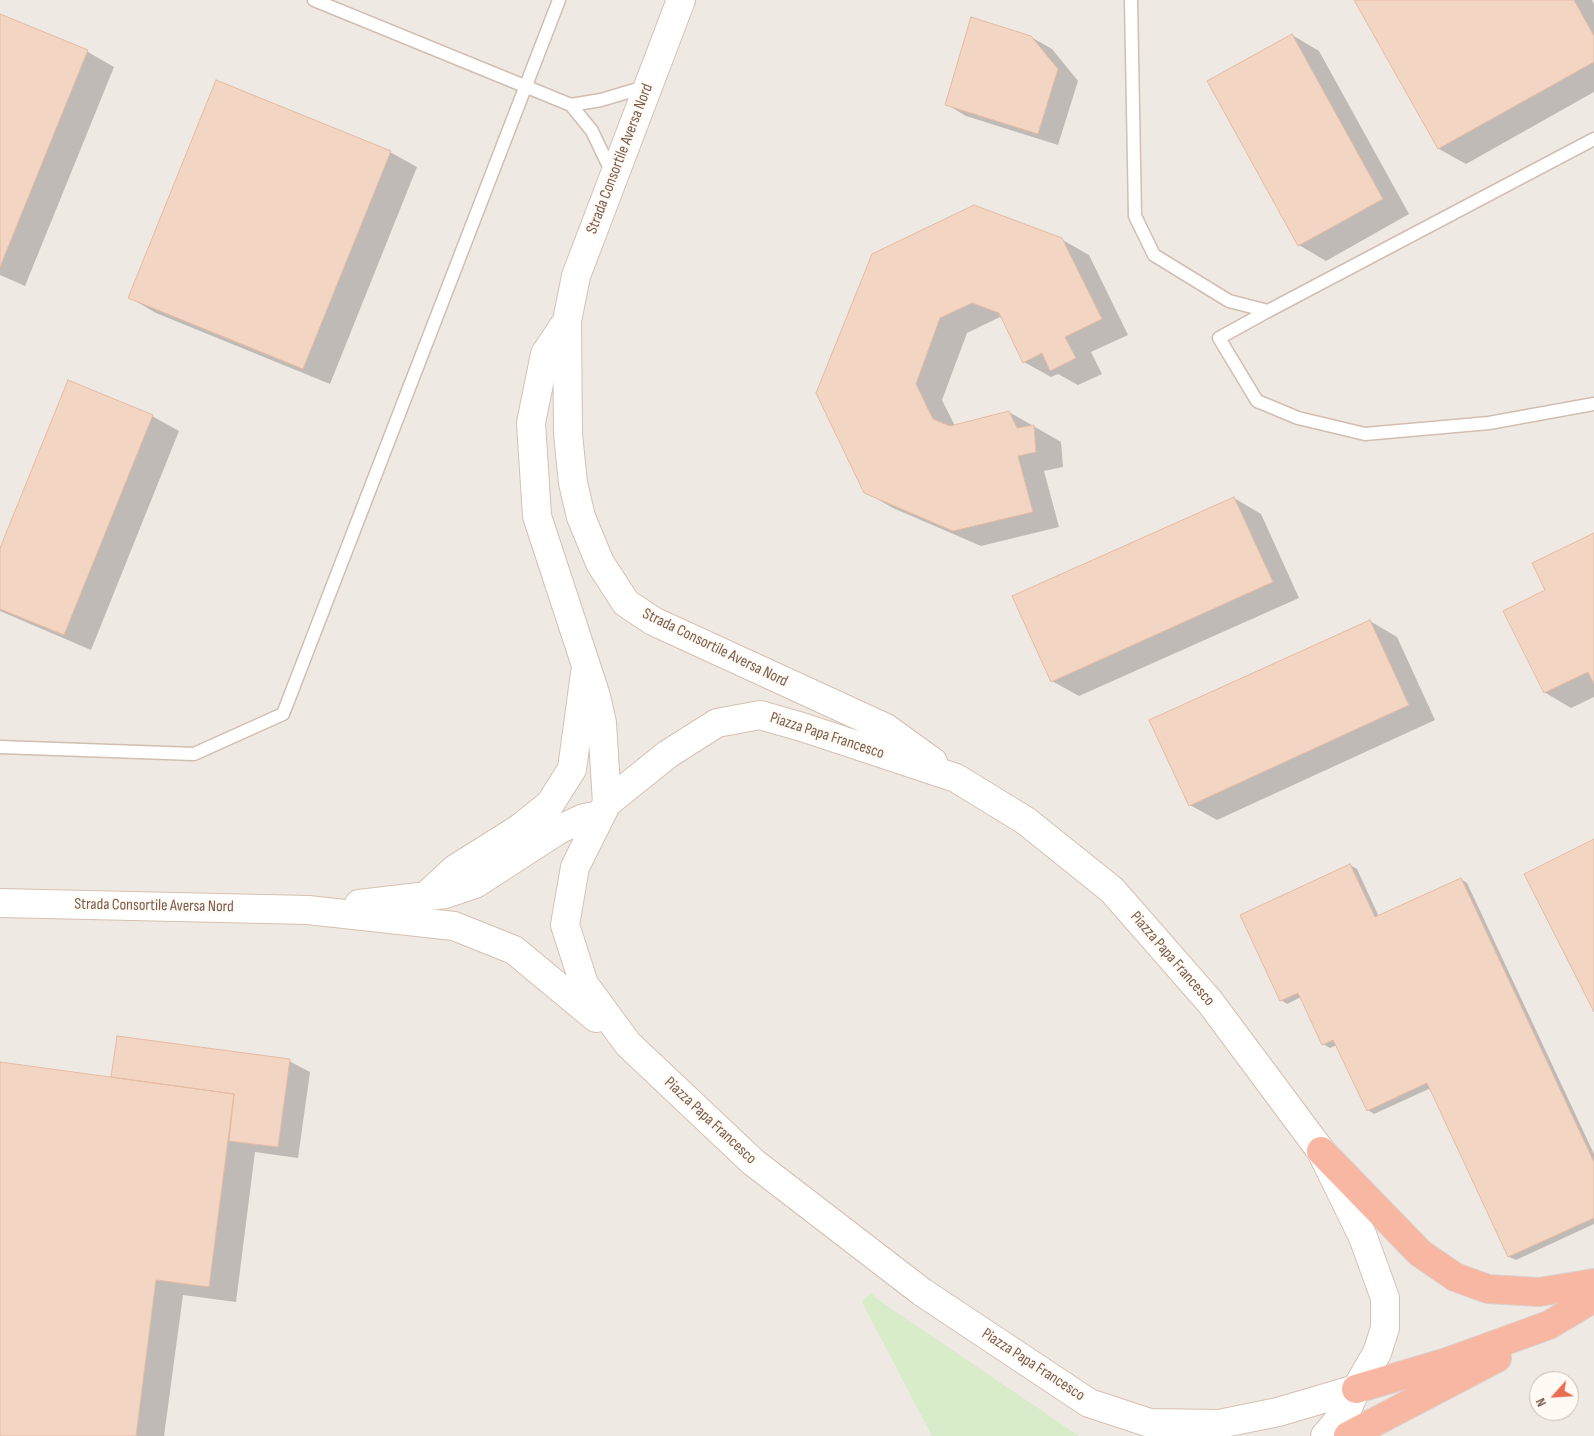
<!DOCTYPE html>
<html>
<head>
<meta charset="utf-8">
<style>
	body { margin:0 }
	#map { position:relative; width:1594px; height:1436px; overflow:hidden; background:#fdf6ec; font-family:"Sofia Sans Condensed",sans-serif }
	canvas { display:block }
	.north { position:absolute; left:1529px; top:1371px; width:50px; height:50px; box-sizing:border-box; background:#fffaf3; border:1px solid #cabbb1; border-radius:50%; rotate:244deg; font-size:14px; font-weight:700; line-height:20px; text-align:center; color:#7a5c4d }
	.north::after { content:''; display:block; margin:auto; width:18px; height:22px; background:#e76f51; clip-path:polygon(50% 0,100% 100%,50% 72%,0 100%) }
</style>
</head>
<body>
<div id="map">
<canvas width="1594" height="1436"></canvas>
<div class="north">N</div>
</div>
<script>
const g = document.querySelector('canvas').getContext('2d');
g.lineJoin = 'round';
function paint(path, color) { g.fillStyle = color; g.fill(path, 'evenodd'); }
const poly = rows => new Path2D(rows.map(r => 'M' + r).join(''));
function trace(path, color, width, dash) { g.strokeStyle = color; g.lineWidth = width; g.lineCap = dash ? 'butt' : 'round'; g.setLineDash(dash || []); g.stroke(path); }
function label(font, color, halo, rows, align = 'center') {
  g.font = font + ' "Sofia Sans Condensed",sans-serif'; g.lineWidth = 4; g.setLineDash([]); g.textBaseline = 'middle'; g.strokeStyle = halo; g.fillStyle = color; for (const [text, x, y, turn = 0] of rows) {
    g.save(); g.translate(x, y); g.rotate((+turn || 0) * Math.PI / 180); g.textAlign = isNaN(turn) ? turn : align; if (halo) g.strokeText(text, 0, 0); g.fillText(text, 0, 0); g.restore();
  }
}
const industrial = poly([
	[0,0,1594,0,1594,1436,0,1436],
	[1539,1381,1569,1381,1569,1411,1539,1411]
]);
const green = poly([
	[871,1293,877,1299,1079,1436,932,1436,862,1302]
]);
const shadow = poly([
	[1355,0,1592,0,1594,4,1594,92,1466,164,1439,149],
	[0,16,88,52,114,67,25,286,0,275],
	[1292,35,1319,51,1409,214,1326,261,1299,245],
	[1031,37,1052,49,1078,81,1058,145,966,116,946,104],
	[390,152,417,167,330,384,156,313,130,298],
	[1061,239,1089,255,1128,335,1091,352,1102,374,1078,385,1058,374,1051,377,1024,362,1003,319,1000,317,967,333,942,400,955,426,1009,412,1061,442,1063,467,1044,471,1059,527,981,546,893,508,865,492,817,393],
	[152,416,179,431,91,650,0,611,0,551],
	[1234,498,1261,514,1299,598,1079,696,1052,681],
	[1594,534,1594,697,1571,708,1544,692,1547,590],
	[1370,621,1397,637,1435,720,1217,820,1190,805],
	[1350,865,1357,869,1379,917,1461,879,1467,883,1594,1154,1594,1224,1516,1260,1509,1257,1431,1088,1374,1114,1368,1110,1337,1045,1330,1048,1323,1044,1301,997,1287,1004,1281,1000],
	[289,1061,310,1072,298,1158,255,1152,236,1302,183,1295,164,1436,0,1436,0,1064,117,1079,113,1077]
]);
const building = poly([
	[1354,0,1574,0,1594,36,1594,62,1438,149,1354,0],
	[0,14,88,50,0,267,0,14],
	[971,17,1031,36,1058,69,1038,134,945,105,971,17],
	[1292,34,1383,199,1298,246,1207,81,1292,34],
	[216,80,391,151,303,369,128,298,216,80],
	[974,205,1062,238,1102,319,1065,337,1076,358,1050,371,1042,353,1023,363,999,313,972,303,940,318,916,384,933,419,950,426,1009,411,1017,428,1034,425,1036,452,1018,456,1033,512,953,531,864,493,816,393,872,254,974,205],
	[68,380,153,415,64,635,0,609,0,548,68,380],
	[1234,497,1273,582,1051,682,1012,596,1234,497],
	[1594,533,1594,684,1588,672,1544,693,1503,611,1545,590,1532,563,1594,533],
	[1370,620,1409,705,1189,806,1149,720,1370,620],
	[1594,839,1594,1012,1524,874,1594,839],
	[1350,864,1375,917,1461,878,1594,1162,1594,1218,1508,1257,1427,1083,1367,1111,1333,1040,1322,1045,1298,993,1280,1001,1240,915,1350,864],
	[117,1036,290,1059,278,1147,229,1141,234,1094,111,1077,117,1036],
	[0,1062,234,1094,209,1287,156,1280,136,1436,0,1436,0,1062]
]);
const lane = poly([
	[314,0,571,105,592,131,613,175],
	[1131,0,1135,216,1154,255,1229,301,1268,311,1594,139],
	[571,105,601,100,648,86],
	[1268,311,1219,338,1257,401,1298,418,1365,434,1489,423,1594,404],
	[0,747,194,754,283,714,559,0]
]);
const secondary = poly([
	[681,0,576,276,567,321,568,434,573,483,581,517,600,563,626,603,653,621,886,728,933,762],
	[567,321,545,354,531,423,537,516,596,696,602,723,607,803],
	[760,715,802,727,956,778,1026,821,1112,890,1210,1002,1321,1151,1363,1237,1385,1298,1385,1328,1377,1353,1356,1389,1278,1412,1219,1424,1150,1423,1089,1403,922,1292,753,1162,628,1044,584,984,565,925,575,867,607,803,668,754,717,723,760,715],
	[426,896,455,869,520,828,550,804,572,769,585,673],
	[0,903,308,910,454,926,514,950,596,1018],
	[359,904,445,894,475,884,560,829,584,818,601,815],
	[1325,1436,1347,1410,1356,1389]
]);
const highway = poly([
	[1321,1151,1420,1253,1455,1277,1488,1289,1539,1292,1594,1283],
	[1356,1389,1444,1363,1549,1325,1594,1298],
	[1348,1436,1497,1358]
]);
const streetNames = [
	["Strada Consortile Aversa Nord",620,159,-69],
	["Strada Consortile Aversa Nord",715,648,26],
	["Piazza Papa Francesco",827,736,18],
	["Strada Consortile Aversa Nord",154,906,1],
	["Piazza Papa Francesco",1172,959,49],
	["Piazza Papa Francesco",710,1121,43],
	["Piazza Papa Francesco",1033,1365,33]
];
paint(industrial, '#efe9e4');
paint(green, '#d8ecc9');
paint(shadow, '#0003');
paint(building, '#f3d5c3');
trace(building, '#e6bba3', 1);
trace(lane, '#d1beb0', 15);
trace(secondary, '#d6c0b0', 30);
trace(highway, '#dad1cd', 30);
trace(lane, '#fff', 12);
trace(secondary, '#fff', 28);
trace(highway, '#f7b7a3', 28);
label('16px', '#7a5c4d', '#fffaf3', streetNames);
</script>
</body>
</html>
